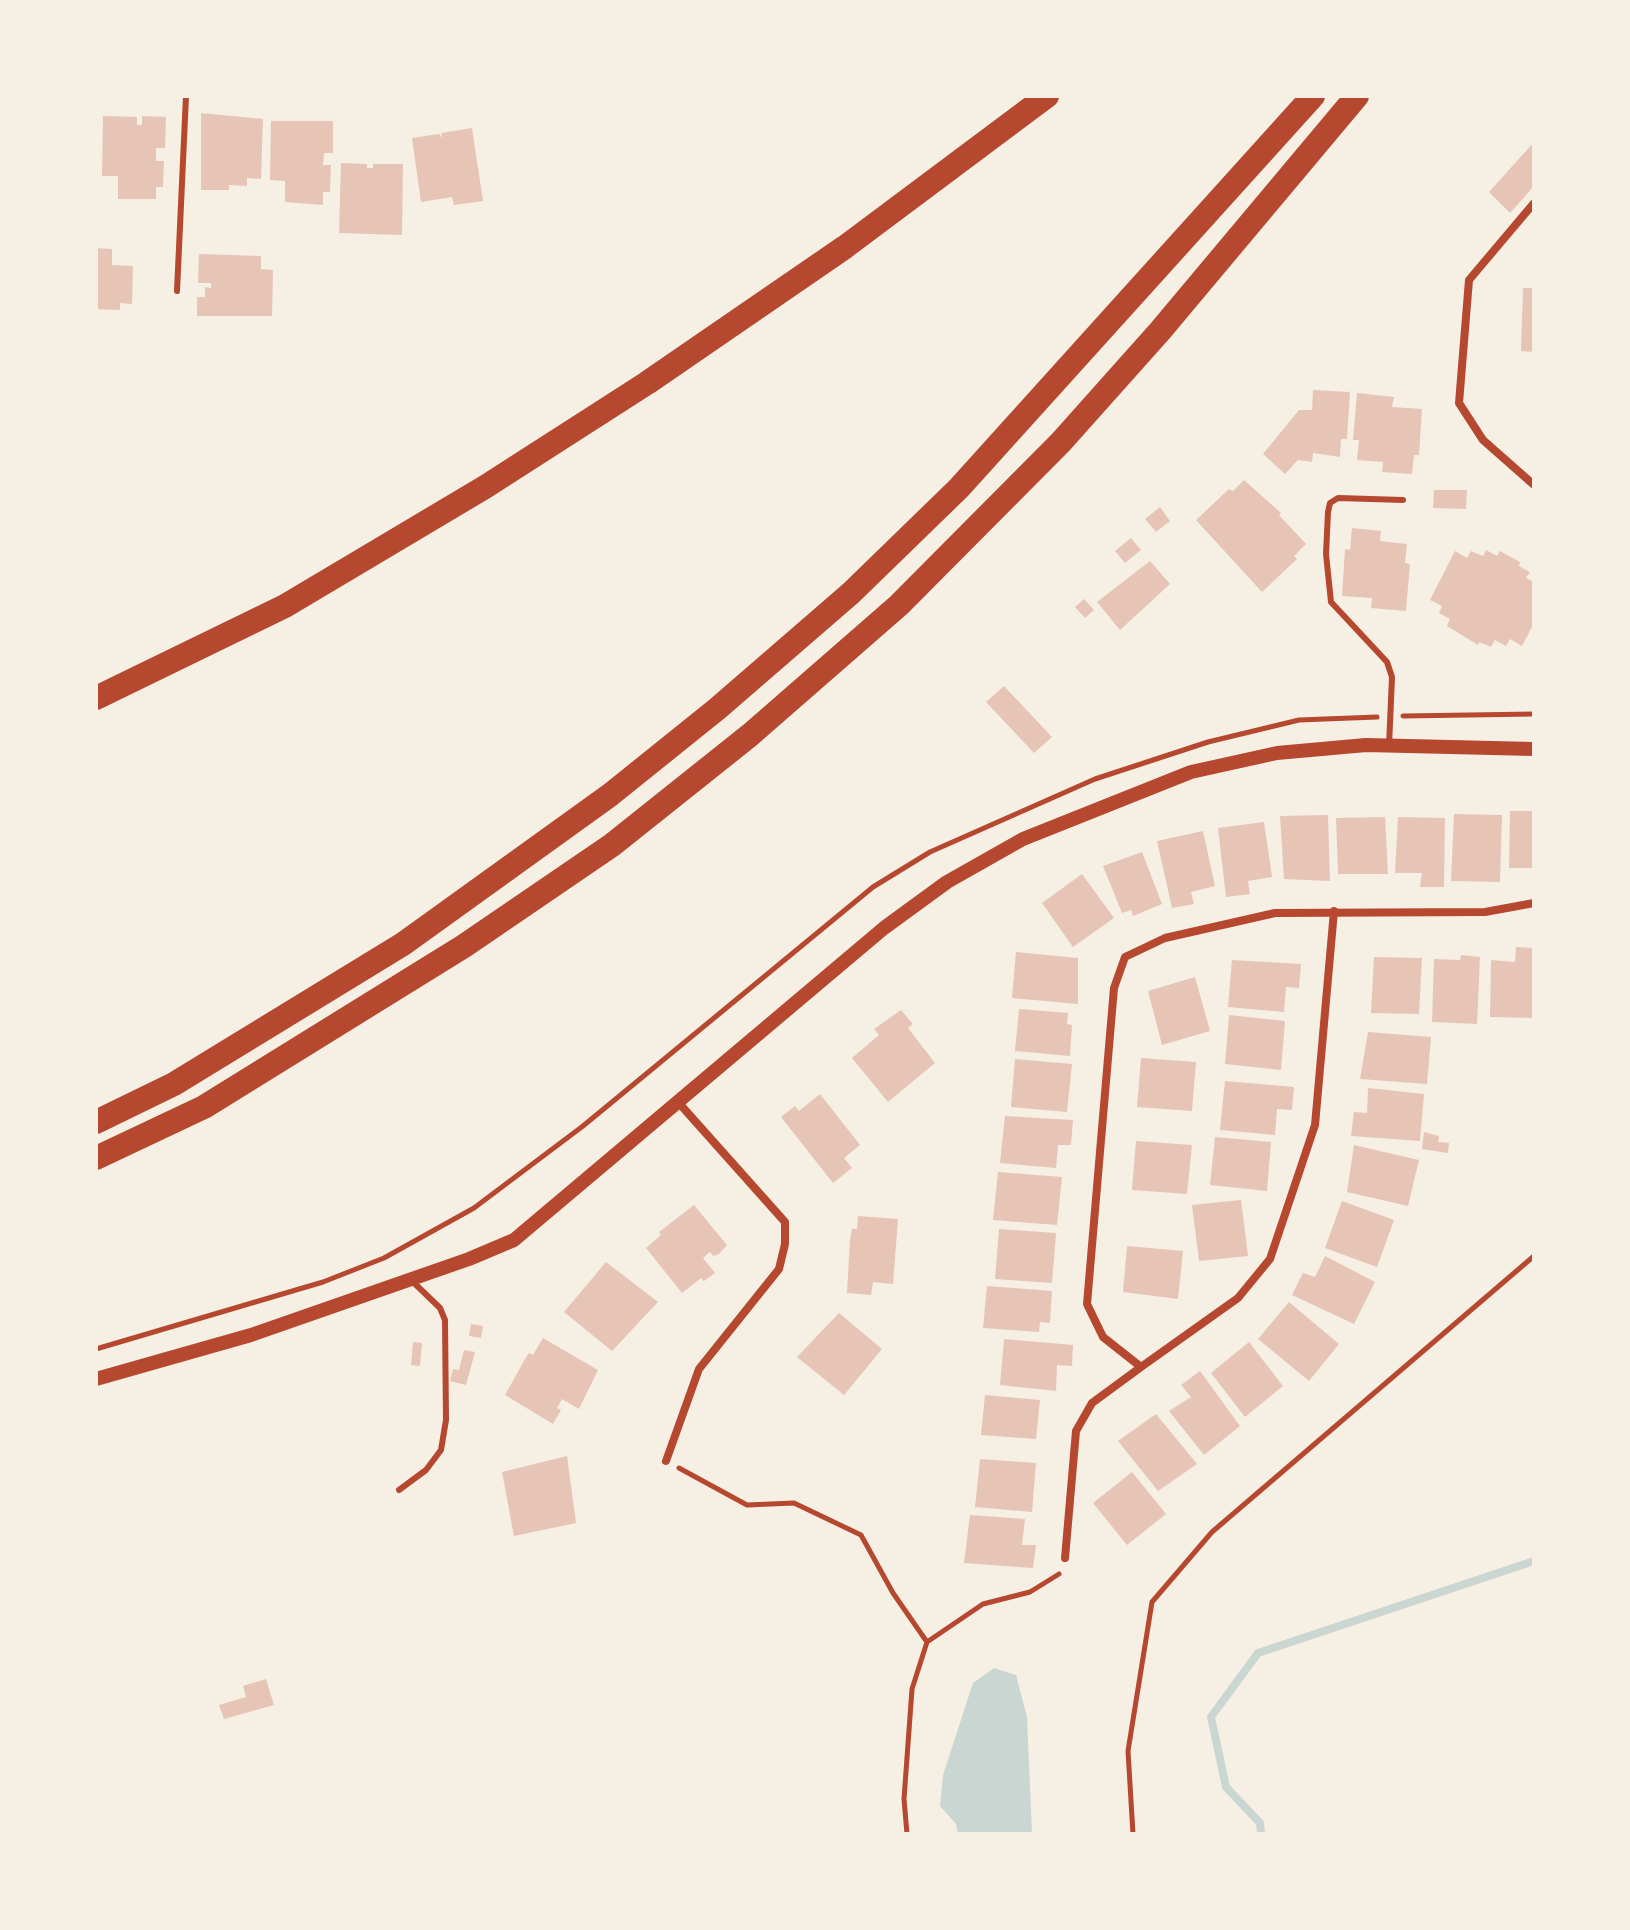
<!DOCTYPE html>
<html>
<head>
<meta charset="utf-8">
<style>
	body { margin:0 }
	#map { position:relative; width:1630px; height:1930px; overflow:hidden; background:#f6efe4; font-family:Montserrat,sans-serif }
	canvas { display:block }
	.frame { position:absolute; inset:0; border:98px solid #f6efe4; pointer-events:none }
</style>
</head>
<body>
<div id="map">
<canvas width="1630" height="1930"></canvas>
<div class="frame"></div>
</div>
<script>
const g = document.querySelector('canvas').getContext('2d');
g.lineJoin = 'round';
function paint(path, color) { g.fillStyle = color; g.fill(path, 'evenodd'); }
const poly = rows => new Path2D(rows.map(r => 'M' + r).join(''));
function trace(path, color, width, dash) { g.strokeStyle = color; g.lineWidth = width; g.lineCap = dash ? 'butt' : 'round'; g.setLineDash(dash || []); g.stroke(path); }
const water = poly([
	[994,1668,1016,1675,1027,1717,1032,1834,958,1834,956,1824,940,1806,943,1775,973,1683]
]);
const stream = poly([
	[1261,1834,1260,1823,1226,1787,1211,1717,1258,1653,1534,1561]
]);
const building = poly([
	[201,113,263,119,261,179,247,178,247,186,229,185,229,190,201,190],
	[103,116,137,117,137,125,142,125,142,116,166,117,165,148,156,148,156,161,164,161,163,187,156,187,156,199,118,199,118,176,102,176],
	[271,121,333,121,333,153,324,153,323,165,331,165,330,192,323,192,323,205,285,202,285,181,270,180],
	[472,128,483,201,454,205,452,197,421,202,412,138,439,134,442,138,441,133],
	[1534,142,1534,186,1510,213,1489,192],
	[341,163,367,164,367,168,373,168,373,164,403,164,402,235,339,233],
	[96,248,112,249,112,265,133,266,132,304,120,303,120,310,96,309],
	[199,254,261,256,261,269,273,270,272,316,197,316,197,297,205,297,205,287,211,288,211,283,198,283],
	[1523,288,1534,288,1534,352,1521,351],
	[1313,390,1350,392,1347,439,1341,439,1340,457,1313,453,1312,462,1298,460,1285,474,1263,454,1299,410,1312,410],
	[1357,393,1394,397,1392,407,1422,409,1419,455,1414,455,1412,474,1382,472,1383,462,1357,460,1359,440,1353,440],
	[1244,480,1281,513,1279,515,1306,544,1294,556,1297,559,1262,592,1196,520,1229,489,1233,491],
	[1434,490,1467,490,1466,509,1433,508],
	[1160,507,1170,521,1156,532,1145,519],
	[1352,528,1381,531,1380,541,1407,544,1405,563,1410,564,1406,611,1371,608,1372,598,1342,596,1345,549,1350,550],
	[1131,538,1141,550,1125,563,1115,551],
	[1486,550,1497,556,1500,551,1520,562,1519,566,1530,572,1526,578,1534,582,1534,623,1522,646,1510,639,1506,646,1495,640,1491,647,1479,642,1478,645,1447,626,1450,619,1439,613,1442,606,1430,600,1455,551,1467,558,1471,551,1483,556],
	[1150,561,1170,584,1120,630,1097,602],
	[1084,599,1094,610,1085,618,1075,607],
	[1004,686,1052,737,1034,753,986,702],
	[1510,811,1534,811,1534,868,1509,868],
	[1454,814,1502,815,1500,882,1451,881],
	[1328,815,1330,881,1284,879,1280,816],
	[1385,817,1388,874,1338,874,1336,818],
	[1398,817,1445,818,1444,887,1420,887,1422,873,1395,873],
	[1264,822,1272,877,1248,881,1250,894,1226,897,1218,828],
	[1203,831,1215,886,1191,892,1194,904,1172,908,1157,841],
	[1142,852,1162,904,1133,916,1131,910,1122,913,1103,866],
	[1082,874,1114,918,1073,947,1042,903],
	[1516,947,1534,948,1534,1018,1490,1017,1491,960,1515,962],
	[1016,952,1078,958,1078,1004,1012,998],
	[1461,955,1480,957,1477,1024,1432,1022,1434,959,1460,960],
	[1374,957,1422,958,1419,1014,1371,1013],
	[1232,960,1301,964,1299,988,1286,987,1284,1012,1228,1007],
	[1195,977,1210,1031,1162,1045,1148,991],
	[1019,1009,1068,1013,1067,1024,1072,1025,1070,1056,1015,1051],
	[901,1010,913,1024,908,1028,935,1063,888,1102,852,1058,879,1035,874,1029],
	[1229,1015,1285,1021,1281,1070,1225,1064],
	[1368,1032,1431,1037,1427,1084,1360,1079],
	[1141,1058,1196,1062,1192,1111,1137,1107],
	[1015,1059,1072,1064,1067,1112,1011,1107],
	[1225,1081,1294,1087,1292,1110,1277,1109,1275,1135,1220,1130],
	[1368,1088,1424,1094,1420,1141,1351,1136,1354,1112,1367,1113],
	[820,1094,860,1145,844,1158,852,1168,833,1183,781,1117,795,1106,799,1111],
	[1005,1116,1073,1120,1071,1145,1058,1145,1056,1168,1000,1163],
	[1424,1132,1439,1136,1438,1142,1449,1143,1448,1153,1422,1149],
	[1215,1137,1271,1142,1267,1191,1210,1185],
	[1136,1141,1192,1145,1187,1194,1132,1190],
	[1354,1145,1419,1160,1408,1206,1347,1192],
	[998,1172,1062,1177,1057,1225,993,1220],
	[1241,1200,1248,1256,1199,1261,1192,1205],
	[1342,1201,1394,1220,1377,1267,1325,1248],
	[694,1205,727,1245,719,1254,713,1256,710,1252,703,1258,715,1273,704,1281,701,1278,682,1293,646,1248,661,1235,659,1232],
	[858,1216,898,1219,893,1284,873,1282,871,1295,847,1293,850,1239,852,1229,857,1229],
	[999,1229,1056,1233,1052,1283,995,1279],
	[1127,1246,1183,1251,1178,1299,1123,1292],
	[1325,1256,1375,1282,1354,1324,1292,1295,1303,1273,1315,1277],
	[606,1262,658,1302,612,1351,564,1312],
	[987,1286,1052,1291,1050,1323,1040,1322,1039,1332,983,1328],
	[1289,1302,1339,1344,1309,1381,1258,1339],
	[839,1313,882,1349,844,1395,797,1357],
	[471,1324,483,1326,481,1338,469,1336],
	[543,1338,598,1370,579,1409,562,1399,557,1408,561,1410,553,1424,505,1395,525,1359,529,1353,533,1355],
	[1004,1339,1073,1345,1072,1366,1057,1365,1056,1391,1000,1385],
	[413,1342,422,1343,420,1366,411,1365],
	[1249,1342,1283,1386,1245,1417,1211,1373],
	[464,1350,475,1352,466,1385,450,1381,453,1369,459,1370],
	[1200,1371,1240,1426,1204,1455,1169,1411,1191,1397,1181,1385],
	[985,1395,1040,1400,1036,1439,981,1435],
	[1156,1414,1197,1464,1158,1491,1118,1441],
	[567,1456,576,1523,514,1536,502,1472],
	[980,1459,1036,1463,1032,1512,975,1507],
	[1132,1472,1166,1514,1127,1545,1093,1503],
	[970,1515,1025,1519,1022,1545,1036,1545,1033,1568,964,1563],
	[266,1679,274,1705,224,1719,219,1705,246,1697,243,1686]
]);
const path = poly([
	[1403,716,1534,714],
	[96,1349,323,1282,384,1258,474,1208,583,1126,873,887,930,852,1095,779,1208,742,1299,720,1377,717],
	[679,1468,747,1505,794,1503,861,1535,893,1593,927,1642,912,1689,904,1799,907,1834],
	[927,1642,983,1604,1030,1592,1059,1574],
	[1133,1834,1128,1751,1152,1602,1212,1532,1534,1256]
]);
const service = poly([
	[177,291,186,96],
	[1389,746,1392,677,1387,662,1331,602,1326,554,1328,512,1330,503,1338,498,1403,500],
	[399,1490,426,1470,441,1450,446,1420,445,1320,440,1308,410,1279]
]);
const minor = poly([
	[1534,203,1469,280,1459,403,1483,440,1534,485],
	[1141,1367,1238,1298,1270,1259,1315,1125,1334,911],
	[666,1461,699,1369,779,1269,785,1244,785,1222,678,1102],
	[1065,1558,1076,1431,1092,1403,1141,1367,1103,1337,1087,1304,1114,988,1125,957,1165,938,1275,913,1485,912,1534,903]
]);
const tertiary = poly([
	[96,1379,251,1335,469,1259,514,1240,884,928,947,882,1023,839,1191,772,1277,753,1366,745,1534,749]
]);
const motorway = poly([
	[96,698,285,606,485,487,647,383,845,247,1047,96],
	[96,1122,174,1084,403,944,610,795,717,709,851,593,959,488,1313,96],
	[96,1158,204,1107,464,946,612,845,750,735,899,605,1061,442,1160,331,1357,96]
]);
paint(water, '#c9d6d2');
trace(stream, '#c9d6d2', 8);
paint(building, '#e6c5b7');
trace(path, '#b5482f', 5);
trace(service, '#b5482f', 6);
trace(minor, '#b5482f', 8);
trace(tertiary, '#b5482f', 14);
trace(motorway, '#b5482f', 24);
</script>
</body>
</html>
